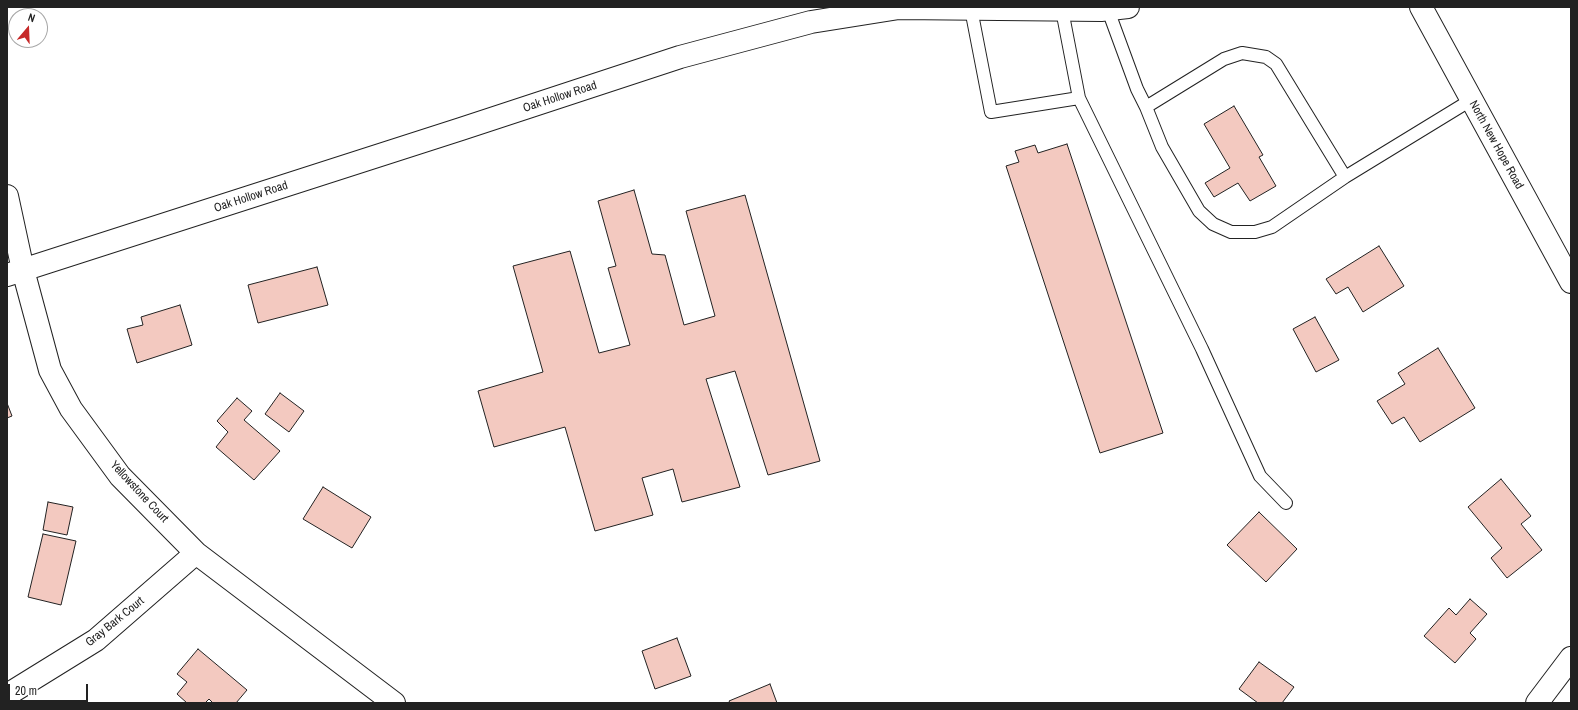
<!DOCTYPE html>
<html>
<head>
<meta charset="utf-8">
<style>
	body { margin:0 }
	#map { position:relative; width:1578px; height:710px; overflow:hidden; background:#fff; font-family:"Archivo Narrow",sans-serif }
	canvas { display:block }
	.frame { position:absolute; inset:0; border:8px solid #222; pointer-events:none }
	.north { position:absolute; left:8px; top:8px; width:40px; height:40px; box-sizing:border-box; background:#fff; border:1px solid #a7a7a7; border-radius:50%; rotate:19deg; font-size:11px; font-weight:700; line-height:16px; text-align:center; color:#222 }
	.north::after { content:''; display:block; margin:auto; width:14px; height:18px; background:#c62828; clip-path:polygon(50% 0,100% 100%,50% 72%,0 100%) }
	.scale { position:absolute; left:8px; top:684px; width:80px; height:18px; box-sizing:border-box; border:2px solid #222; border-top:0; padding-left:5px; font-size:12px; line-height:14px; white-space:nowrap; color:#222; -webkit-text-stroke:3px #fff; paint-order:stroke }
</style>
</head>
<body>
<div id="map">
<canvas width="1578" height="710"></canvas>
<div class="frame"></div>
<div class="north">N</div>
<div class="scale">20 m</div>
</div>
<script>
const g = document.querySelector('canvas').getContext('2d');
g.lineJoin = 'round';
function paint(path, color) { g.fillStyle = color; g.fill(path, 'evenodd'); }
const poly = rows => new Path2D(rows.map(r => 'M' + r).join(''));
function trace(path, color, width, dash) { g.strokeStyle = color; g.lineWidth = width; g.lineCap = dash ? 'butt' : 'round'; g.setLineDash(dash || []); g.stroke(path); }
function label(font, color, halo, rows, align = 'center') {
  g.font = font + ' "Archivo Narrow",sans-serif'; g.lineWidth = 3; g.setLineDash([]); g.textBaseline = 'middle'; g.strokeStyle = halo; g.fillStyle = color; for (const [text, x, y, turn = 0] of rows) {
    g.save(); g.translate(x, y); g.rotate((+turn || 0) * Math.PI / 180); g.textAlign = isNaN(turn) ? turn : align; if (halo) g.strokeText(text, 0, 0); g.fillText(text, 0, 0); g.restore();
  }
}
const building = poly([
	[1234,106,1263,155,1259,157,1276,186,1250,201,1238,183,1214,197,1205,183,1230,168,1204,124,1234,106],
	[1067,144,1163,433,1100,453,1006,166,1019,162,1015,151,1035,145,1038,153,1067,144],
	[634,190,652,254,665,255,684,325,715,316,686,211,745,195,820,461,768,475,735,371,706,379,740,487,682,502,673,469,642,478,653,515,595,531,565,427,494,447,478,391,543,372,513,266,570,251,599,353,630,345,608,268,616,266,598,201,634,190],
	[1379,246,1404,286,1363,312,1348,287,1336,294,1326,279,1379,246],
	[317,267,328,305,258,323,248,285,317,267],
	[180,305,192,345,137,363,127,329,143,325,141,317,180,305],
	[1315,317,1339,360,1316,372,1293,329,1315,317],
	[1438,348,1475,408,1420,442,1404,417,1392,424,1377,401,1405,384,1398,373,1438,348],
	[280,393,304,411,289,432,265,414,280,393],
	[237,398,252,411,244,420,280,451,254,480,216,447,228,432,217,421,237,398],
	[7,403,12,416,7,418,7,403],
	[1501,479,1531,516,1521,524,1542,550,1507,578,1491,558,1502,548,1468,507,1501,479],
	[323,487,371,517,352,548,303,519,323,487],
	[48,502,73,507,67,535,43,530,48,502],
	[1259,512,1297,549,1266,582,1227,545,1259,512],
	[43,534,76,541,61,605,28,597,43,534],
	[1470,599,1487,614,1470,633,1476,639,1455,663,1424,636,1449,608,1456,615,1470,599],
	[677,638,691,676,655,689,642,651,677,638],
	[198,649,247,690,236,703,213,703,209,699,205,703,187,703,177,694,187,682,177,674,198,649],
	[1259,662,1294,687,1282,703,1258,703,1239,689,1259,662],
	[770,684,777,703,730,703,729,701,770,684]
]);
const lane = poly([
	[971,9,991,112,1079,98,1062,10],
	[1108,10,1137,89,1146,107,1224,59,1242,53,1266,57,1276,64,1345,177,1471,100],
	[1079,98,1202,349,1260,476,1286,503],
	[1146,107,1162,147,1199,211,1213,224,1231,232,1255,232,1272,227,1345,177]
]);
const street = poly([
	[7,196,23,270,50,370,71,409,120,476,196,553,394,703],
	[7,275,461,129,680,57,811,22,899,8,1101,10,1128,7],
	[7,695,96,640,196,553],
	[1537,703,1571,658]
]);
const primary = poly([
	[1421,7,1571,282]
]);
const streetNames = [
	["Oak Hollow Road",560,97,-18],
	["North New Hope Road",1496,145,61],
	["Oak Hollow Road",251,197,-18],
	["Yellowstone Court",139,492,47],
	["Gray Bark Court",115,622,-39]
];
paint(building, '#f3c9c0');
trace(building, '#222', 1);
trace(lane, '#222', 14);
trace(street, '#222', 24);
trace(primary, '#222', 24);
trace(lane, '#fff', 12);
trace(street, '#fff', 22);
trace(primary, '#fff', 22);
label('12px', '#222', '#fff', streetNames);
</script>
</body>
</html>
